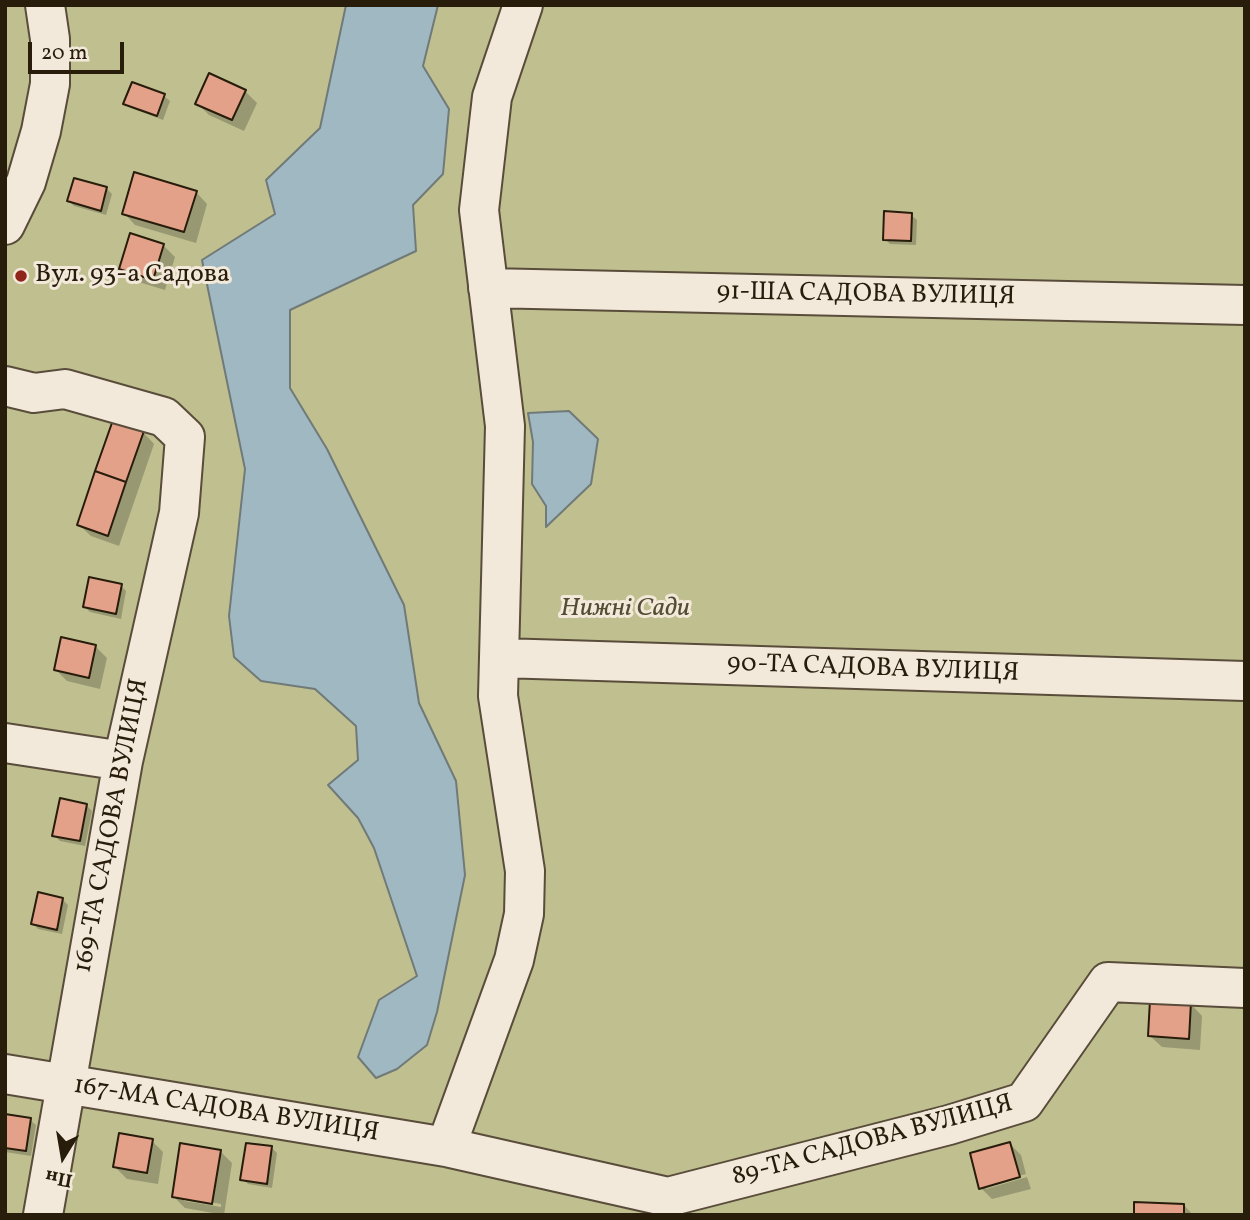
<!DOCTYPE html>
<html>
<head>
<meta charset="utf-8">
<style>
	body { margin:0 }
	#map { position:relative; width:1250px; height:1220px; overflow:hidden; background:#edddc6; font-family:Vollkorn,serif }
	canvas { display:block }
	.frame { position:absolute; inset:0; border:7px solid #281c0b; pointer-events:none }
	.north { position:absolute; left:28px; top:1122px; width:70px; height:70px; -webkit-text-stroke:5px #f3e9da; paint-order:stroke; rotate:191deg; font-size:19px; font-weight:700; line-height:28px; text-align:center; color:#281c0b }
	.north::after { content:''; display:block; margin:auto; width:24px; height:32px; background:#281c0b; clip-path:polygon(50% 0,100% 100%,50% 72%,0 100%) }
	.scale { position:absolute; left:28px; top:42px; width:96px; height:32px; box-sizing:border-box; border:4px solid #281c0b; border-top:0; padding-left:9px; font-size:21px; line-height:24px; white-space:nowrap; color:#281c0b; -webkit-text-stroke:5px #f3e9da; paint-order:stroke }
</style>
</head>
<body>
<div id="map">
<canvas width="1250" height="1220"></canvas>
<div class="frame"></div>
<div class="north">Пн</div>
<div class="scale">20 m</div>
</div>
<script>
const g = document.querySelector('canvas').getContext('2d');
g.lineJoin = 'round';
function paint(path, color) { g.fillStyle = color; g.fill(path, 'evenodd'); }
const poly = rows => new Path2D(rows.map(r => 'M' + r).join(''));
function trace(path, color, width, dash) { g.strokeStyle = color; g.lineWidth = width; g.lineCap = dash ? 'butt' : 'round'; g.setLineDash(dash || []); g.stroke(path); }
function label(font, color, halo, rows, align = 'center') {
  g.font = font + ' Vollkorn,serif'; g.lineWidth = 6; g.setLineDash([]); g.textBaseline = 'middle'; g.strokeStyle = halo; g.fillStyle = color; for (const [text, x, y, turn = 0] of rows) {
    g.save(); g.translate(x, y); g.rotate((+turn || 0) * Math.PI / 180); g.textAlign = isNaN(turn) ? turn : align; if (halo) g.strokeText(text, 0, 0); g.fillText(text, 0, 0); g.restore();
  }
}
const green = poly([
	[5,5,1245,5,1245,1215,5,1215]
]);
const water = poly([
	[346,5,438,5,423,66,449,109,443,174,413,205,416,251,290,310,290,388,327,449,404,605,419,703,456,781,465,875,437,1012,427,1045,397,1069,376,1078,358,1057,379,1000,417,976,374,848,358,818,328,785,358,760,356,726,315,689,261,681,234,657,229,616,245,469,202,260,275,214,266,180,320,128,346,5],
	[569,411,598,439,591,484,546,527,546,506,532,484,533,442,528,413,569,411]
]);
const shadow = poly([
	[245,91,257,103,244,131,209,115,197,103],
	[164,96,170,101,163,120,131,108,125,103],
	[107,189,112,194,106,215,74,206,69,201],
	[196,192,207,204,196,243,135,225,124,213],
	[911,215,917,220,916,245,890,244,885,239],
	[163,245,175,257,165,290,132,280,121,269],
	[143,432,154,444,119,546,91,536,79,525],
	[121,586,126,591,121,619,90,612,85,607],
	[96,647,107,658,100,689,67,681,56,670],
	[86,805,92,811,85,846,60,841,54,835],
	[63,900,68,905,62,934,38,929,33,923],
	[1191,1004,1202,1016,1200,1050,1162,1047,1150,1036],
	[5,1116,30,1120,36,1125,31,1156,5,1152],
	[152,1141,163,1152,158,1184,127,1179,115,1167],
	[1010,1144,1021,1155,1026,1174,986,1185,986,1189,1027,1177,1031,1189,992,1199,981,1188],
	[272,1148,277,1153,272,1188,248,1184,242,1179],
	[220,1151,232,1163,224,1215,185,1208,173,1196],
	[184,1197,221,1204,221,1207,184,1201],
	[1184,1205,1193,1215,1136,1215]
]);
const building = poly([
	[209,73,246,90,232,120,195,104,209,73],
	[132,82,165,94,157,116,123,104,132,82],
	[134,172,197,191,184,232,122,214,134,172],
	[74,178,107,187,101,211,67,201,74,178],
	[884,211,912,213,911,241,883,240,884,211],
	[130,233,164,244,153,280,119,269,130,233],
	[113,420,144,431,126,482,95,471,113,420],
	[95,471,126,482,108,536,77,525,95,471],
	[89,577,122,584,116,614,83,607,89,577],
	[61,637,96,645,89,678,54,670,61,637],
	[60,798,87,804,80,841,52,836,60,798],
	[38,892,63,898,57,930,31,924,38,892],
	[1150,1000,1191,1002,1189,1039,1148,1036,1150,1000],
	[5,1114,31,1118,26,1151,5,1148,5,1114],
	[119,1133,153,1139,147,1173,113,1167,119,1133],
	[1010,1142,1020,1177,979,1189,970,1153,1010,1142],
	[180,1143,221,1150,212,1204,172,1197,180,1143],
	[246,1143,272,1146,267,1184,240,1180,246,1143],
	[1134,1202,1184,1204,1184,1215,1134,1215,1134,1202]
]);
const minor = poly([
	[5,225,26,182,41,131,50,84,50,39,45,5],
	[488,288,1245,305],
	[5,386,34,393,65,389,164,417,185,437,179,513,123,761,43,1215],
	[501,658,1245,681],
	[5,743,123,761],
	[5,1074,446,1147,668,1197,949,1125,1024,1102,1108,982,1245,988],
	[446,1147,514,960,524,914,525,871,498,696,505,426,479,210,492,97,523,5]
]);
const markers = [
	[21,276,7,"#8f2418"]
];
const poiNames = [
	["Вул. 93-а Садова",35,276]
];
const streetNames = [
	["91-ША САДОВА ВУЛИЦЯ",866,296,1],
	["90-ТА САДОВА ВУЛИЦЯ",873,670,2],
	["169-ТА САДОВА ВУЛИЦЯ",113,826,-79],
	["167-МА САДОВА ВУЛИЦЯ",226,1111,9],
	["89-ТА САДОВА ВУЛИЦЯ",873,1142,-15]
];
const parkNames = [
	["Нижні Сади",625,610]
];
paint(green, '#bfbf90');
paint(water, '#a0b8c1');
trace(water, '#707a78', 2);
paint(shadow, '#0003');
paint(building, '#e3a18a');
trace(building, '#281c0b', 2);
trace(minor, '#594c3a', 42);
trace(minor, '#f3e9da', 38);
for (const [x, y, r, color] of markers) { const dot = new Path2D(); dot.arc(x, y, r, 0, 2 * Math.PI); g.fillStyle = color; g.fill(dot); trace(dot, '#f3e9da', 2.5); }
label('26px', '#281c0b', '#f3e9da', poiNames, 'left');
label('26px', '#281c0b', '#f3e9da', streetNames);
label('italic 26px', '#554d33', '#f3e9da', parkNames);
</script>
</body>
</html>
